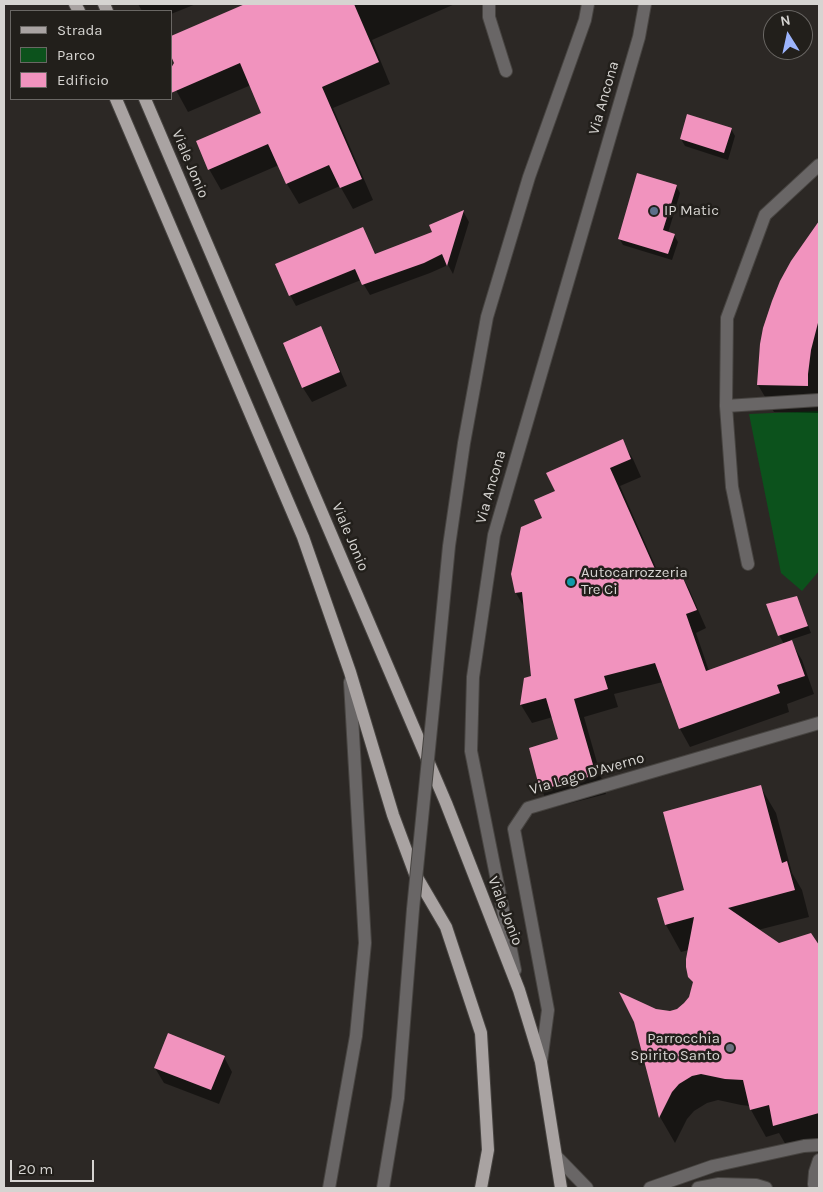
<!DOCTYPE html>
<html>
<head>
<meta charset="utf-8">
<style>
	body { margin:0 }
	#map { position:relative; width:823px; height:1192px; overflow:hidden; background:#2c2825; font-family:Karla,sans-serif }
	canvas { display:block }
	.frame { position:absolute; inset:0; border:5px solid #d6d4d1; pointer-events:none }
	.legend { position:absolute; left:10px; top:10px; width:162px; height:90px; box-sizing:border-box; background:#221f1b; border:1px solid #6a6764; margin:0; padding:6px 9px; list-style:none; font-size:15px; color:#d6d4d1 }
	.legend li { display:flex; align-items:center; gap:10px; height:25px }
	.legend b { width:25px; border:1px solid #6a6764 }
	.north { position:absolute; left:763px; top:10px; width:50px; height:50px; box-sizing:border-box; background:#221f1b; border:1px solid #6a6764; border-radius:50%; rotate:350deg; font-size:14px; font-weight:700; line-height:20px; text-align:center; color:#d6d4d1 }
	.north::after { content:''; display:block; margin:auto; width:18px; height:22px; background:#9cb4fd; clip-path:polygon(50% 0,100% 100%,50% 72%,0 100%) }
	.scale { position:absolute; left:10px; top:1160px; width:84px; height:22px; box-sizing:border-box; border:2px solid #d6d4d1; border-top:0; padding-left:6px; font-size:15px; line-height:18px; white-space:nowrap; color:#d6d4d1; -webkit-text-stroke:4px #221f1b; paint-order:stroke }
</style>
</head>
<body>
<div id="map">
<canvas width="823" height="1192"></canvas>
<div class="frame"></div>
<ul class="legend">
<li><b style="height:6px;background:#a9a3a2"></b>Strada</li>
<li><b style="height:14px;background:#0c521c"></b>Parco</li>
<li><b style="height:14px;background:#f193be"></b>Edificio</li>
</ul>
<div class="north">N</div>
<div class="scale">20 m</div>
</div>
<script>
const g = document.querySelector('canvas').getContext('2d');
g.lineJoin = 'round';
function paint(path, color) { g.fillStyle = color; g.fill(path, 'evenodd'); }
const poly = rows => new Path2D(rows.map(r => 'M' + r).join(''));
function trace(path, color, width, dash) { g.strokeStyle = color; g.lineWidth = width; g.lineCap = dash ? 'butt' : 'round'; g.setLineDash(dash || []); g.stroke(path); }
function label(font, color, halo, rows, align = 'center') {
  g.font = font + ' Karla,sans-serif'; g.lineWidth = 5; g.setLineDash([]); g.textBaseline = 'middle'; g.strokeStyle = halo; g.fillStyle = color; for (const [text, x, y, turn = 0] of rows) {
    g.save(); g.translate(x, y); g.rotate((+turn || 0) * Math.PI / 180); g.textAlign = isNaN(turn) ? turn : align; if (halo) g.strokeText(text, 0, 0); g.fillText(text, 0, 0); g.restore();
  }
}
const green = poly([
	[819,411,819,571,802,591,781,573,749,414]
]);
const shadow = poly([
	[138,4,196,4,171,14,171,11,142,11],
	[248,4,455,4,372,40,390,84,333,108,373,200,353,209,340,186,299,204,287,184,279,165,221,190,209,169,263,114,251,85,188,112,171,81,175,63,171,37],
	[731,129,735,136,728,160,685,146,681,139],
	[676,186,680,193,668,233,674,235,678,242,672,260,623,245,619,238],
	[463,211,469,222,453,274,448,265,430,273,370,295,361,280,296,306,290,295,362,228,376,255,434,233],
	[819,225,819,413,774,412,758,385,761,344,798,252],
	[320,328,328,342,347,386,312,402,303,388,284,344],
	[622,441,633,459,641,477,620,486,661,579,679,571,689,589,706,628,696,633,709,671,784,644,779,635,796,598,800,605,811,633,790,640,802,660,814,694,787,704,789,712,690,747,680,729,663,682,614,694,618,707,584,717,606,794,552,808,541,790,530,749,560,740,553,717,532,723,521,705,525,679,533,677,525,609,516,593,543,519,556,492],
	[760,786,776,813,792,873,802,890,809,917,758,930,778,944,810,935,819,946,819,1144,790,1152,779,1133,766,1137,751,1110,750,1106,741,1105,718,1100,707,1103,694,1111,687,1119,675,1143,660,1117,635,1022,656,1011,670,1012,678,1010,690,997,694,984,689,976,689,950,681,952,666,925,686,891],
	[224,1057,232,1072,219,1104,164,1083,155,1068]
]);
const building = poly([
	[245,4,354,4,379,62,322,87,362,179,340,188,329,165,286,184,268,144,208,170,196,141,261,113,240,63,171,93,171,68,174,63,171,56,171,36],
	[687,114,732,128,724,153,680,139],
	[637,173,677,185,663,230,675,234,668,254,618,239],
	[464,210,447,266,442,254,424,263,362,285,355,269,289,296,275,264,363,227,375,254,432,232,429,225],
	[819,221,819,319,811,350,808,374,808,386,757,385,760,344,763,328,772,301,780,281,791,261],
	[321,326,340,372,302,388,283,343],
	[623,439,631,459,610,468,659,578,679,569,697,610,686,614,706,671,792,640,805,676,777,685,780,693,679,729,655,663,604,676,608,689,574,699,596,775,540,790,529,748,558,739,546,698,520,705,524,678,531,676,522,592,515,593,511,574,521,527,542,518,534,500,555,491,546,473],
	[797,596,808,626,778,636,766,604],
	[761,785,782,863,787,861,795,890,728,908,779,943,811,933,819,945,819,1113,773,1126,769,1105,750,1110,743,1080,725,1079,701,1074,692,1076,679,1084,672,1092,659,1118,634,1022,619,992,656,1009,670,1011,677,1009,684,1003,689,997,693,982,688,977,686,967,686,959,694,917,665,925,657,898,684,890,663,812],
	[168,1033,225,1056,211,1090,154,1068]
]);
const minor = poly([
	[489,4,489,17,506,71],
	[726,406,819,400],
	[748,564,732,487,726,406,727,318,765,215,819,165],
	[515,970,471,751,473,677,494,535,639,37,645,4],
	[541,1062,548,1010,514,829,528,808,819,723],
	[556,1156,587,1188],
	[329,1188,356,1036,365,943,350,682],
	[650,1188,713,1166,804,1146,819,1145],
	[698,1188,719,1184,756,1185,766,1188],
	[815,1188,814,1184,815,1172,819,1160]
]);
const major = poly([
	[75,4,79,11],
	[104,4,107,11],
	[116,99,303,537,350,672,393,815,415,874,446,927,481,1033,488,1150,481,1188],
	[145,99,446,803,519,990,541,1062,561,1188]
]);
const minorBridge = poly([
	[383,1188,398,1098,413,909,437,669,449,546,464,443,487,317,529,177,585,20,588,4]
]);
const markers = [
	[654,211,5,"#5c6f8a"],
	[571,582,5,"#0f9aa8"],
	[730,1048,5,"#6b7280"]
];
const streetNames = [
	["Via Ancona",604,98,-74],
	["Viale Jonio",190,164,67],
	["Via Ancona",491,487,-74],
	["Viale Jonio",350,537,67],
	["Via Lago D'Averno",587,774,-16],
	["Viale Jonio",505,911,69]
];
const poiNames = [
	["IP Matic",664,211],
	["Autocarrozzeria",581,573],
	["Tre Ci",581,590],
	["Parrocchia",720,1039,"right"],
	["Spirito Santo",720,1056,"right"]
];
paint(green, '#0c521c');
paint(shadow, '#0007');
paint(building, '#f193be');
trace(minor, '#474441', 14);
trace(major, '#474441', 14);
trace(minor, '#696666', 12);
trace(major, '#a9a3a2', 12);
trace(minorBridge, '#474441', 14, []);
trace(minorBridge, '#696666', 12);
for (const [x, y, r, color] of markers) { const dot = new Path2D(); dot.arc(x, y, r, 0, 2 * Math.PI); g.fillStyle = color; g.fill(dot); trace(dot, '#221f1b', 2); }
label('15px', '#d6d4d1', '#221f1b', streetNames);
label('15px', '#d6d4d1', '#221f1b', poiNames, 'left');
</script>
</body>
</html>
